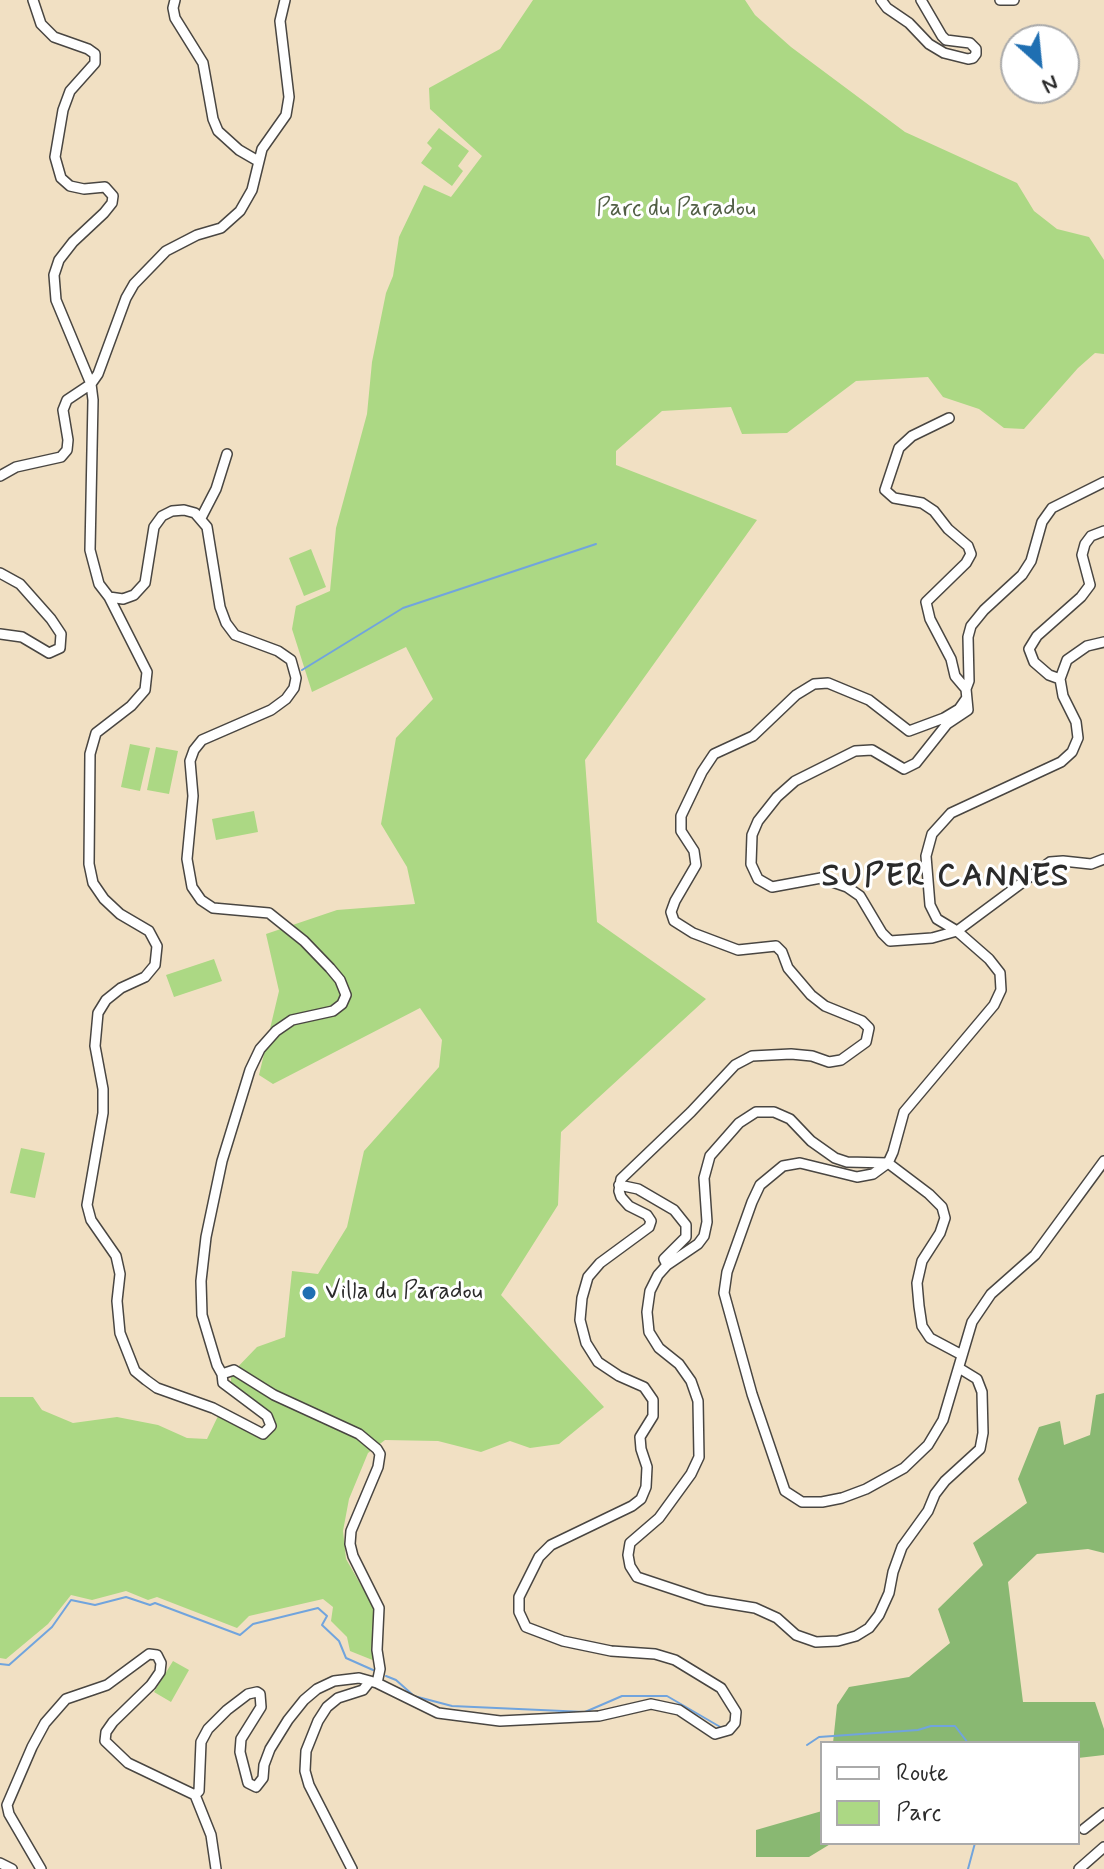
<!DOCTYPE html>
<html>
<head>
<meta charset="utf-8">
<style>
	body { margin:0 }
	#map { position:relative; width:1104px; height:1869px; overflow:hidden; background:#f1e0c3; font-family:Mynerve,sans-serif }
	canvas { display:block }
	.legend { position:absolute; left:820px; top:1741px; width:260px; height:104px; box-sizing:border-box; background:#fff; border:2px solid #aaa; margin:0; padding:10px 14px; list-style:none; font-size:24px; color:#2b2b2b }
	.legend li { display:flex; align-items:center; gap:16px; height:40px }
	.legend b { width:40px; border:2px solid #aaa }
	.north { position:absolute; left:1000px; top:24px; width:80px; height:80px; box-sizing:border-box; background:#fff; border:2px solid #aaa; border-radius:50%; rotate:153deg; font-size:22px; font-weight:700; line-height:32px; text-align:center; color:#2b2b2b }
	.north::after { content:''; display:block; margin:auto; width:28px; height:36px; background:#1f6fb2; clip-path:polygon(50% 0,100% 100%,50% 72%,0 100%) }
</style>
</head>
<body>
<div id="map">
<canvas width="1104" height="1869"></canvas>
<ul class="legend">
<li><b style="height:10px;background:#fff"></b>Route</li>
<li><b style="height:22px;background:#acd884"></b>Parc</li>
</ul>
<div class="north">N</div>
</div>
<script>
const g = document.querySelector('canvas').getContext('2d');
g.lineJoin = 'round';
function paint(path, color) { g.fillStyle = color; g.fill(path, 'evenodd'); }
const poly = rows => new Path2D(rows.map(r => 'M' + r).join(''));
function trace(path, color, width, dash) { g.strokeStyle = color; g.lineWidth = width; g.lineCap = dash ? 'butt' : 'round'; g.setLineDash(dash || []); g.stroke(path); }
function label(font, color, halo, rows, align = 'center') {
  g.font = font + ' Mynerve,sans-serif'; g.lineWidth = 6; g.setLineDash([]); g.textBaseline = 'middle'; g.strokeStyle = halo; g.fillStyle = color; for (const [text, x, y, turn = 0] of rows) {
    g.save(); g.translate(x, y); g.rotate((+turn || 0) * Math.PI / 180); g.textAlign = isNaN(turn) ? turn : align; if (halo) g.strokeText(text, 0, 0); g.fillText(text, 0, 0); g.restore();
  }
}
const green = poly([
	[533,0,745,0,755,15,791,47,905,132,1017,183,1034,211,1057,229,1089,237,1104,260,1104,354,1095,353,1078,368,1024,429,1004,428,979,409,943,397,928,377,856,381,787,433,742,434,731,407,662,411,616,451,616,465,757,520,585,760,597,922,706,999,561,1132,558,1205,501,1295,604,1407,559,1444,530,1448,510,1441,481,1452,438,1441,385,1440,368,1453,349,1499,343,1531,346,1559,373,1606,375,1661,350,1651,347,1637,331,1621,333,1607,323,1599,249,1616,237,1628,157,1597,148,1600,126,1591,92,1600,71,1595,48,1624,6,1659,0,1658,0,1397,33,1397,42,1410,73,1423,117,1417,158,1425,187,1438,207,1439,219,1414,266,1438,277,1428,272,1413,231,1383,231,1374,257,1347,285,1337,292,1271,318,1274,347,1227,364,1151,439,1067,442,1040,420,1008,273,1084,259,1075,279,991,266,934,337,910,415,904,407,867,381,824,396,738,433,699,406,647,312,692,292,629,296,606,330,591,336,528,367,414,372,362,386,293,393,276,399,237,424,185,451,197,482,156,430,109,429,88,500,49],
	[439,128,469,151,458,166,463,171,452,186,421,163,432,148,427,143],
	[311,549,326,587,304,596,289,558],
	[130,744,150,748,140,791,121,787],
	[156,747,178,751,169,794,147,790],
	[254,811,258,832,216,840,212,819],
	[214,959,222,981,174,997,166,975],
	[21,1148,45,1153,35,1198,10,1193],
	[173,1661,189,1670,171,1702,154,1692]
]);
const forest = poly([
	[1104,1393,1104,1553,1088,1549,1037,1554,1008,1582,1023,1702,1095,1702,1104,1729,1104,1755,1078,1758,1078,1743,833,1743,837,1705,849,1687,909,1677,950,1643,938,1609,983,1565,973,1543,1027,1503,1018,1479,1039,1427,1060,1421,1064,1445,1090,1435,1096,1395],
	[822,1811,822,1843,832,1843,809,1857,756,1857,756,1830]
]);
const stream = poly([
	[302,670,403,608,596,544],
	[0,1664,9,1665,52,1627,71,1600,95,1605,126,1597,150,1605,155,1603,240,1635,253,1624,318,1608,327,1616,322,1625,339,1641,346,1658,373,1670],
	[386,1676,396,1680,414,1696,452,1706,585,1712,622,1696,667,1696,722,1728],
	[807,1745,819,1737,918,1730,931,1726,955,1726,968,1743],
	[968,1869,975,1843]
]);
const street = poly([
	[33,0,41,24,54,37,88,49,95,54,95,63,70,91,63,110,55,157,61,178,70,186,84,189,105,187,113,196,112,203,104,213,73,242,59,260,54,275,56,300,91,384,93,400,90,550,99,584,109,597,147,672,145,690,131,706,96,733,90,754,89,864,93,883,104,899,120,914,149,931,157,946,155,965,145,977,121,988,106,1000,98,1013,95,1046,103,1089,103,1113,87,1205,91,1220,116,1256,120,1274,117,1301,120,1333,135,1371,146,1380,157,1388,213,1408,263,1434,271,1426,267,1416,223,1383,222,1374,234,1370,274,1395,359,1434,377,1449,380,1454,378,1467,351,1531,350,1544,353,1556,379,1608,377,1650,380,1669,377,1683],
	[175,0,173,8,175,18,203,63,213,119,218,131,239,150,258,161],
	[881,0,887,8,909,23,929,44,944,53,968,59,973,58,976,54,976,49,970,43,946,40,942,36,921,0],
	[1000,0,1014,0],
	[949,418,912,436,899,448,885,490,894,498,922,503,934,511,948,529,968,546,971,554,966,563,926,602,930,619,951,659,955,676,966,689],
	[0,476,16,467,61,457,67,450,68,440,63,410,67,400,91,384,98,374,126,298,134,284,166,251,197,235,221,228,240,211,252,190,262,149,286,115,289,97,280,21,285,0],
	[1104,482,1052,508,1042,522,1031,561,1022,575,984,610,971,626,968,637,969,681,966,689,968,710,947,724,916,763,904,769,872,750,855,751,795,781,777,797,758,821,752,835,751,864,758,879,772,887,821,878,847,887,860,896,882,933,890,941,932,938,957,931,1050,862,1063,861,1091,864,1104,859],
	[201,518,216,489,227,454],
	[0,573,20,584,51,619,61,634,60,648,49,653,22,637,0,634],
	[109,597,123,599,134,595,145,583,154,527,162,516,172,511,184,510,195,513,207,527,220,607,226,623,235,635,278,651,291,660,296,678,294,688,286,699,271,710,202,740,194,750,190,761,193,796,187,859,192,887,201,900,213,908,269,913,304,941,330,968,340,980,346,995,342,1004,333,1011,292,1020,276,1031,260,1049,250,1070,222,1161,206,1237,201,1281,202,1315,217,1365,222,1374],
	[1104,642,1087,646,1067,660,1060,679,1063,696,1076,722,1078,738,1072,752,1061,762,951,813,932,834,926,856,930,905,937,919,957,931,989,959,1000,973,1001,990,994,1005,904,1112,893,1152,888,1163,873,1174,857,1177,800,1163,783,1166,760,1185,752,1202,727,1272,724,1293,752,1394,785,1491,802,1502,822,1502,842,1498,866,1489,904,1468,928,1445,943,1420,972,1322,991,1294,1035,1255,1104,1161],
	[1060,679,1049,675,1034,662,1029,649,1037,636,1081,597,1090,585,1082,555,1085,544,1091,536,1104,531],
	[619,1185,638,1189,674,1210,686,1225,686,1237,664,1259,667,1265],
	[959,1368,977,1379,982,1392,983,1433,980,1449,945,1481,935,1494,928,1511,902,1547,893,1572,889,1593,879,1615,869,1628,856,1636,838,1641,816,1642,796,1635,777,1618,755,1608,706,1600,637,1577,630,1566,628,1555,630,1543,659,1518,691,1474,699,1457,698,1401,691,1381,679,1364,659,1348,649,1332,647,1312,650,1291,658,1275,667,1265,698,1244,704,1236,707,1222,704,1178,710,1156,739,1123,756,1112,774,1112,790,1119,811,1141,835,1158,847,1162,888,1163,929,1194,942,1207,945,1218,940,1233,922,1261,917,1283,919,1306,922,1326,930,1338,962,1355],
	[195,1795,199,1791,201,1742,208,1729,227,1710,248,1694,257,1692,260,1694,261,1707,241,1739,240,1752,248,1783,256,1787,263,1778,264,1765,270,1749,288,1720,304,1700,317,1689,334,1681,359,1678,377,1683,438,1713,500,1721,599,1716,651,1704,679,1710,715,1734,729,1730,735,1723,736,1712,721,1688,675,1660,655,1654,611,1651,563,1641,526,1627,519,1612,519,1597,539,1557,551,1545,632,1506,641,1499,646,1487,647,1467,641,1449,640,1437,653,1416,653,1400,644,1387,619,1376,598,1362,586,1343,580,1320,582,1298,588,1277,600,1263,649,1227,651,1221,647,1215,629,1206,621,1197,619,1191,621,1179,691,1112,735,1065,752,1056,791,1054,812,1056,829,1062,841,1060,866,1042,869,1028,862,1021,825,1006,811,995,788,968,782,952,776,946,738,950,693,933,674,921,671,912,675,901,696,865,694,851,681,831,681,816,702,772,714,754,753,736,796,695,814,684,828,683,869,700,909,731,944,718,959,709,966,699],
	[195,1795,211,1835,216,1869],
	[1084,1829,1104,1813],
	[0,1863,12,1869],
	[41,1869,9,1814,7,1805,32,1747,45,1723,66,1699,107,1685,149,1654,157,1655,161,1663,160,1672,151,1685,113,1722,106,1732,105,1741,128,1763,195,1795],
	[352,1869,309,1785,305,1771,306,1751,318,1721,327,1707,338,1698,363,1690,370,1681],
	[1079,1869,1104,1847]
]);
const markers = [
	[309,1293,8,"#1f6fb2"]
];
const parkNames = [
	["Parc du Paradou",676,210]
];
const poiNames = [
	["Villa du Paradou",325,1293]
];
const districtNames = [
	["SUPER CANNES",946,878]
];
paint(green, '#acd884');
paint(forest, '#89b872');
trace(stream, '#71a4dd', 2);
trace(street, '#494642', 12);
trace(street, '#fff', 9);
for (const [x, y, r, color] of markers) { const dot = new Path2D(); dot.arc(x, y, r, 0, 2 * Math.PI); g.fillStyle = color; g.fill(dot); trace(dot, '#fff', 3); }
label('24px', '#525f46', '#fff', parkNames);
label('24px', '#2b2b2b', '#fff', poiNames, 'left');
g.letterSpacing = '2px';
label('bold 32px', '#2b2b2b', '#fff', districtNames);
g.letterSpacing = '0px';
</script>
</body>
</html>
